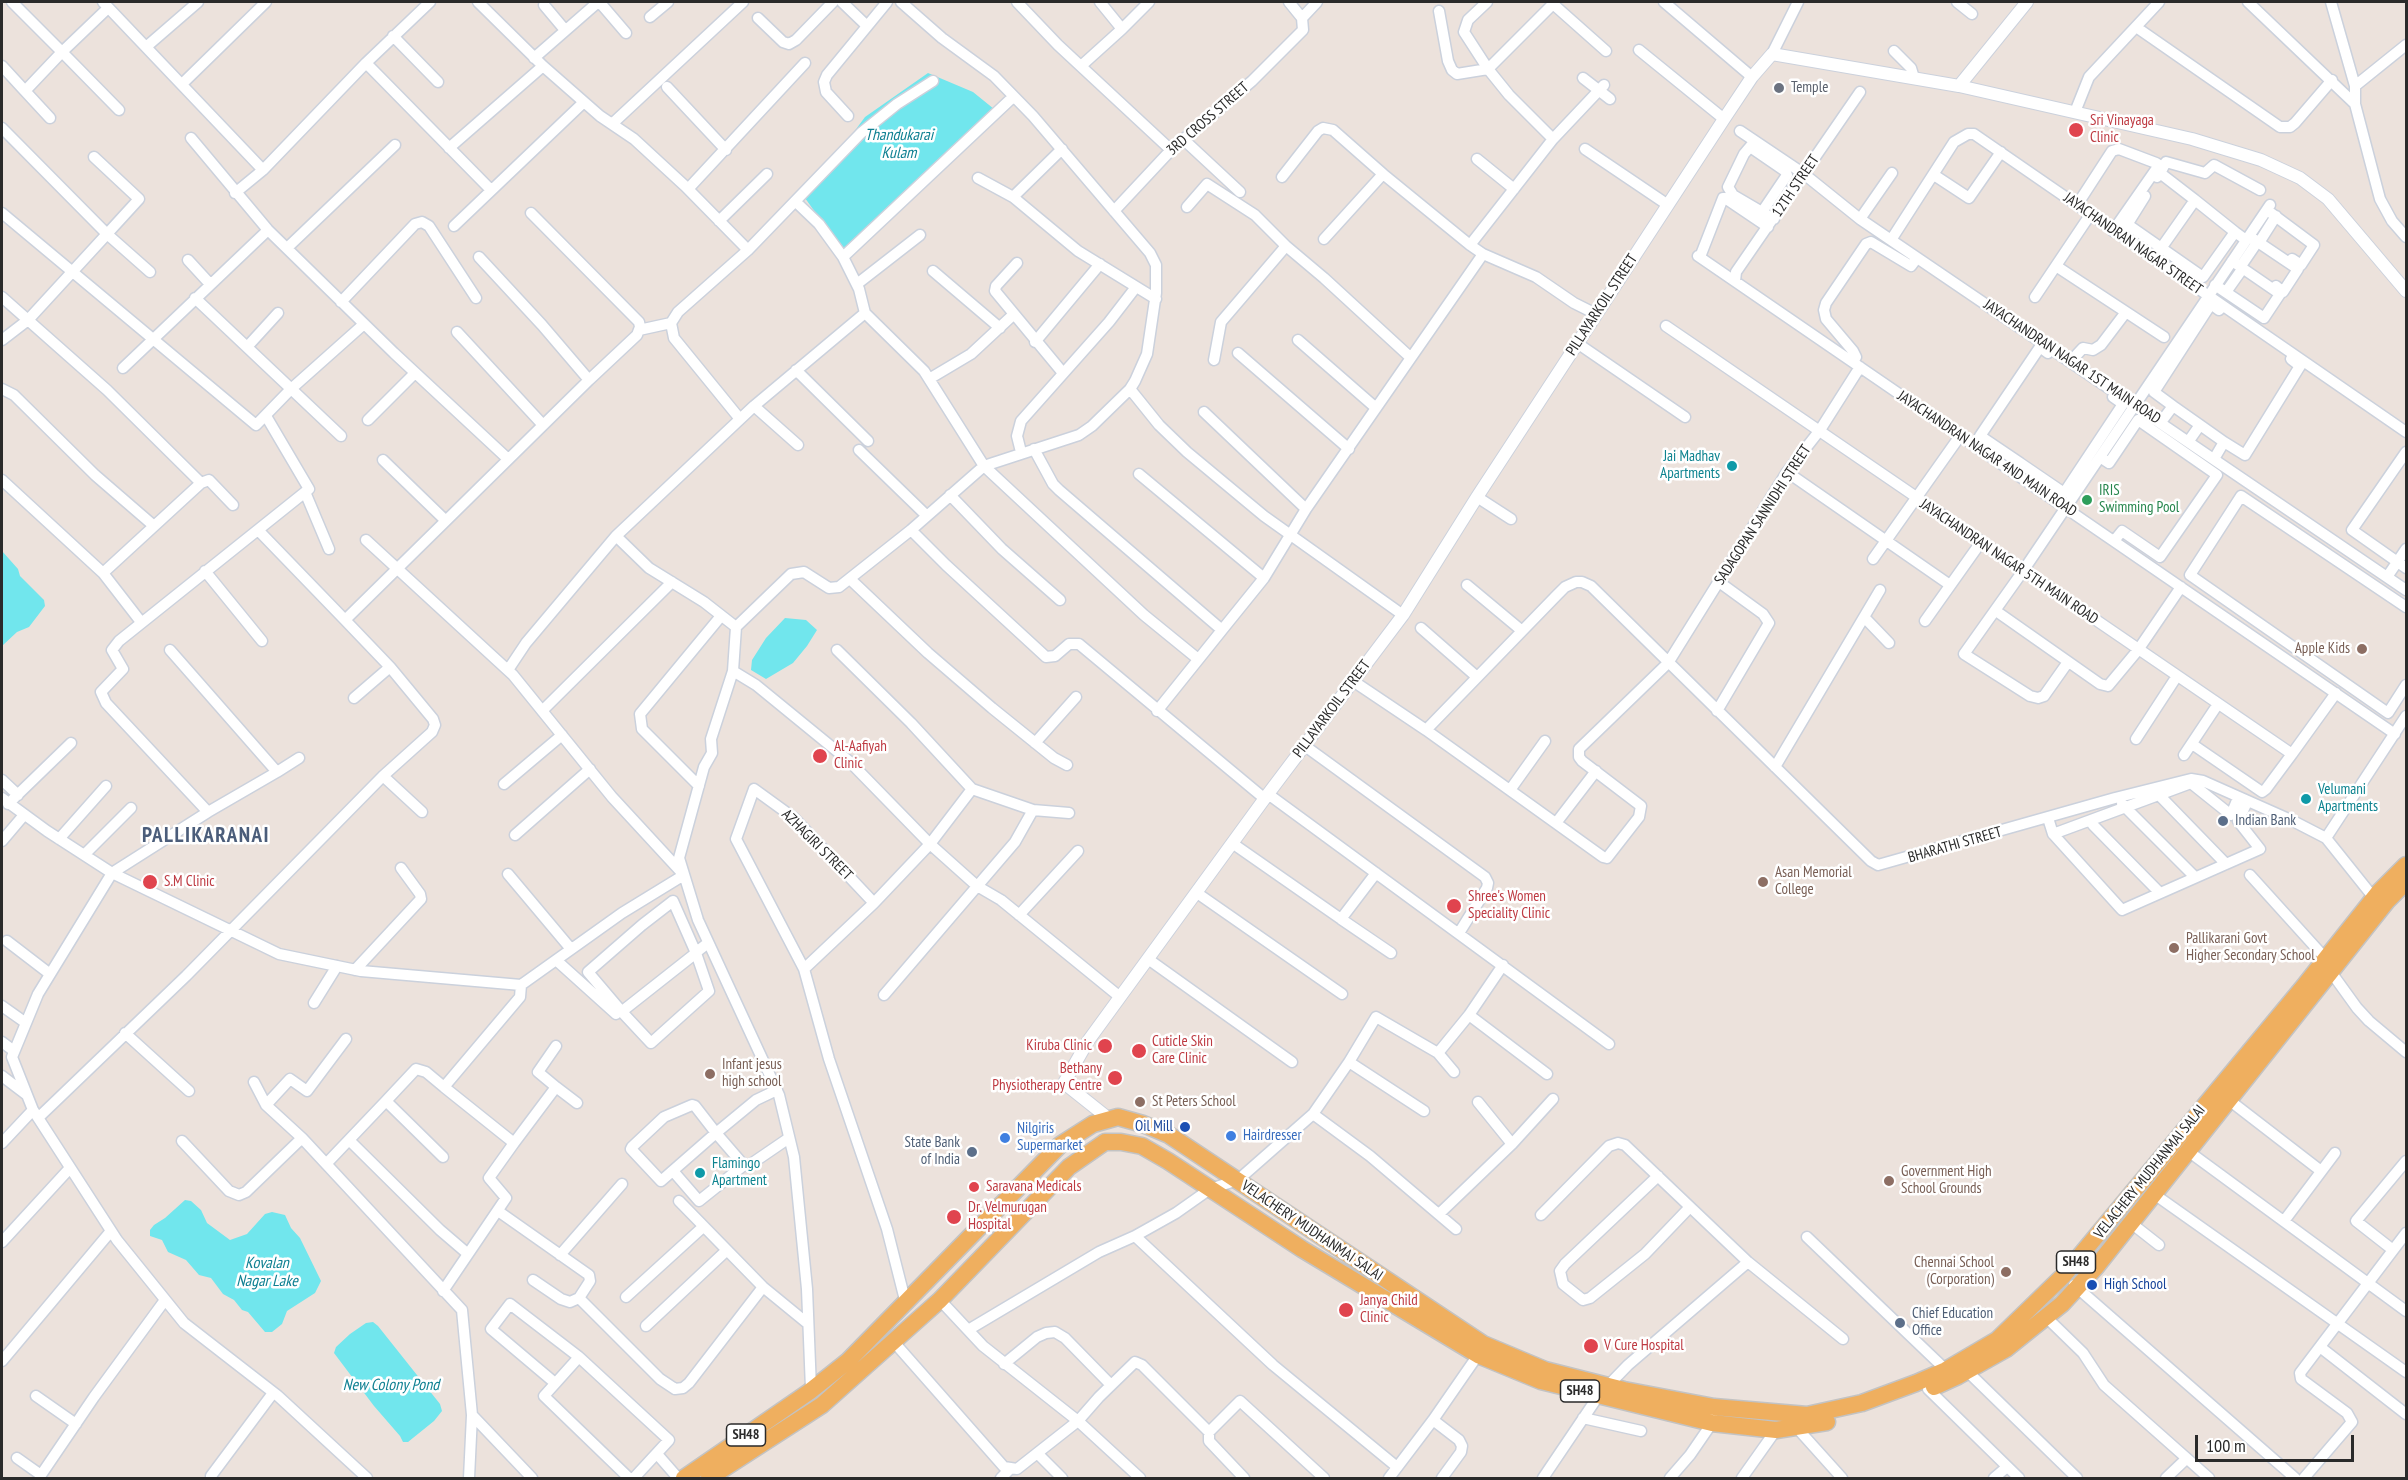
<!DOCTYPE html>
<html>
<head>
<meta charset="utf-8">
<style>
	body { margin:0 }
	#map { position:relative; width:2408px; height:1480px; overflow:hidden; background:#ece2dc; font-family:"PT Sans Narrow",sans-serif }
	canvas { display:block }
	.frame { position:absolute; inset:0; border:3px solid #2a2a2a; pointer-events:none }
	.scale { position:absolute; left:2195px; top:1435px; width:159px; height:27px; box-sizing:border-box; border:3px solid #2a2a2a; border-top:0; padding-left:8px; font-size:18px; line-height:21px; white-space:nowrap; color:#2a2a2a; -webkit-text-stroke:4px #fff; paint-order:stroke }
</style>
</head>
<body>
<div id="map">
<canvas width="2408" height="1480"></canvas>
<div class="frame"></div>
<div class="scale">100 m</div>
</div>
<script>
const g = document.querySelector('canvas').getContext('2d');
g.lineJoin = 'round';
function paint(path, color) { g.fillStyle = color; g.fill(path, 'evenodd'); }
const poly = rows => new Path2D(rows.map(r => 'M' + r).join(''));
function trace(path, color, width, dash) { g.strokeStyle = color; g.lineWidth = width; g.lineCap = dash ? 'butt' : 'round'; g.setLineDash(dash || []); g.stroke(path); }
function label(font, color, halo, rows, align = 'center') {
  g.font = font + ' "PT Sans Narrow",sans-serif'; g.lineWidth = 5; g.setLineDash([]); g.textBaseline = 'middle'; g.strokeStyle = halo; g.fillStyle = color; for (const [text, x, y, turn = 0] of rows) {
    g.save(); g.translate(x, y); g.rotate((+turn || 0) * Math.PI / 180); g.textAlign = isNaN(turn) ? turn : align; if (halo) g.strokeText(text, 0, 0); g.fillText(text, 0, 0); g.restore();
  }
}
const water = poly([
	[928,73,973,92,994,109,987,123,842,250,805,198,865,117],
	[2,551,18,569,20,576,44,600,45,606,29,627,17,632,2,646],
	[785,618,806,620,817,630,807,646,793,663,766,679,751,670,752,660,766,638],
	[185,1200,191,1201,201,1210,207,1223,230,1240,247,1234,265,1214,272,1212,285,1215,291,1228,300,1238,321,1281,315,1293,287,1311,282,1324,272,1332,265,1332,248,1312,242,1310,234,1300,223,1294,211,1278,199,1275,186,1260,168,1252,162,1240,150,1236,150,1230,154,1225,165,1218],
	[373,1322,378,1326,440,1404,442,1411,434,1421,408,1442,403,1442,400,1436,374,1406,334,1353,336,1347,350,1334,366,1323]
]);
const minor = poly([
	[12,2,62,52,108,8],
	[103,2,263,170],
	[478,2,543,66,600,116,634,139,685,186,748,250],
	[842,2,867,26],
	[1017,2,1058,45,1171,150],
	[1100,2,1122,29],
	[1664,2,1752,77],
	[1957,2,1972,14],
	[2248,2,2355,104,2380,199,2392,221,2406,237],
	[2331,2,2355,86,2355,104],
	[1553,4,1606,51],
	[544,5,565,30],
	[1439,11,1448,61,1452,70,1457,74,1488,69,1555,2],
	[650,17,668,2],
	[758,18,783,42,789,44,796,40,833,2],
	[1302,18,1317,2],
	[2136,27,2280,127,2290,127,2295,123,2332,80],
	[393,36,438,82],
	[146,47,198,2],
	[1639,50,1724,119],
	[1894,51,1911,68,1914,78],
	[1772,54,1798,2],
	[534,58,597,3,602,5,626,33],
	[366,63,491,190],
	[2,66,25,91],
	[1081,66,1122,29,1149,2],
	[1583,78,1610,99],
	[182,84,266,2],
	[2355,86,2406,45],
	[667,87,726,150],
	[2075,112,2089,77,2159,2],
	[848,116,826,92,824,82,827,75,887,2],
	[50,118,25,91,62,52,119,110],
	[612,124,743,2],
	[2,128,107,234,28,320,2,340],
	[1740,131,1804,174,1860,219,2406,590],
	[191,138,268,230,394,353,508,459],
	[1183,139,1240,192],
	[1553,139,1604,85],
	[1755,141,1744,154,1728,187,1733,195,1774,219],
	[1750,147,1785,171,1787,175,1762,212],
	[449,148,543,66],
	[1585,149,1668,205],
	[94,157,139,199,107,234,150,272],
	[1477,159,1514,189],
	[2160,173,2166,162,2205,173,2214,165,2260,190],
	[1934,175,1969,198,2001,152],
	[1282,177,1318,131,1323,128,1333,130,1383,174,1470,245,1483,254,1536,277,1574,303,1596,314],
	[2157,177,2160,173,2195,200],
	[978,178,1013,197,1078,251,1156,299],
	[688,189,805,63],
	[235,193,263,170,366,63,430,2],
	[1013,197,1062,149],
	[796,202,819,224,843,257,859,289,865,313,924,371,984,466,1144,615,1198,659],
	[2077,205,2112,151,2119,149,2156,163,2159,165,2113,231],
	[1187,207,1207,184,1255,215,1286,246],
	[2267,210,2314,245,2301,265,2292,259],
	[1114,211,1171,150,1252,81,1303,30,1302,18,1289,2],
	[2,213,256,425,291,389,364,324],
	[1860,219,1892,173],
	[719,221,767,174],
	[2127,224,2203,277,2235,232,2246,240],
	[454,226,584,102],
	[2125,228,2145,196],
	[2249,236,2298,269,2283,292,2276,286],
	[2262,238,2276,216],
	[1324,239,1383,174],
	[1891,240,1954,142,1968,134,1974,134,2406,432],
	[1470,245,1553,139,1509,95,1488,69,1464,32,1468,20,1487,2],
	[287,248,395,145],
	[2157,254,2195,200,2235,232],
	[1698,256,2395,734],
	[479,257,542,325,589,380,637,335,640,327,639,322,531,213],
	[843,257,1013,97],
	[1700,257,1723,198,1725,198,1768,227],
	[188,260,210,284],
	[1017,263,996,286,995,291,1063,373],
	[2243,263,2258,241],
	[2056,266,2164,337],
	[933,271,1000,328],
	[1735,281,1736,272,1860,92],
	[857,284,920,235],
	[2215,285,2264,318,2280,294,2232,261],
	[2226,292,2243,268],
	[2,297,107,390,201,483],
	[2035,297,2090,215],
	[195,298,341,436],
	[341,302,415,224,422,222,429,226,476,298],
	[1666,326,2292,754,2336,693],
	[639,330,671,323],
	[457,332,543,425],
	[1298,340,1376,408],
	[1035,342,1100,264],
	[1577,343,1685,417],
	[247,347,278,313],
	[1238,353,1349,449],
	[1214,360,1221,322,1286,246,1324,278,1410,357],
	[1853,362,1856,357,1853,351,1826,319,1824,310,1826,303,1866,244,1871,242,1911,266,1917,258],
	[2070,362,2083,348,2093,350,2101,345,2126,312],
	[123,368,268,230],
	[796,370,868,441],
	[929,379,971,354,1013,315],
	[2,389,14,395,95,475,154,526],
	[1130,389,1159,425,1187,452,1264,516,1403,615],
	[754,406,798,445],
	[2173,406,2200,425],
	[1204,412,1306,509],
	[740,419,674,338,671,323,678,312,748,250,861,133,897,104,933,81],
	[368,420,415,373],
	[2161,422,2173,406,2154,392,2211,304,2219,310],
	[2188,442,2200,425,2224,442,2214,459],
	[2224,442,2245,455,2300,366,2291,359],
	[1034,449,1053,484,1059,490,1222,630,1157,711],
	[859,450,926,515],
	[1021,452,1017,436,1021,421,1109,322,1136,287],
	[2406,452,2352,530,2406,568],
	[2100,457,2109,463,2138,420,2217,475,2160,557,2122,531,2114,541],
	[383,460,445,520],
	[2020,463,2064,493,2123,404,2113,397],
	[1787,472,1950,585],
	[2014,473,2020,463,1980,436,2040,347,2048,353],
	[1139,474,1264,578],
	[2,480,103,573,141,622],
	[305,492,329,549],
	[950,495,1002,549,1060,600],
	[1477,497,1511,519],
	[258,530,345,620],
	[911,530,946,565,1046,657,1055,656,1069,644,1079,644,1265,799],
	[1873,559,1960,436],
	[205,571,262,641],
	[103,573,201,483,209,480,233,505],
	[2387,577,2406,549],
	[850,579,928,653,992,708,1054,758,1067,765],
	[1467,585,1521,630],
	[2406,607,2241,496,2190,575,2388,713,2406,685],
	[1996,611,2100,684,2108,686,2138,650,2181,587],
	[1864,617,1889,643],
	[1925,621,1981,542],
	[736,627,704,602,649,568,616,536,754,406,865,313],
	[1421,628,1477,677],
	[1222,630,1264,578,1306,509,1483,254],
	[837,650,911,723,972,789,1033,810],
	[2068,662,2044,696,2038,698,2030,696,1964,654,2023,571,2270,205],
	[508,670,526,643,616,536],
	[733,671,756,685,849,761,930,844,977,886,1001,900,1120,997],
	[1353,681,1426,730,1557,595,1565,587,1576,582,1582,582,1591,586,1871,861,1878,865,2115,798,2191,779,2203,781,2293,821,2326,838,2378,903],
	[354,698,390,667],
	[542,711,672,582],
	[1717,711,1769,623,1763,614,1719,582],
	[1426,730,1603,857,1607,858,1639,817,1641,806,1582,761,1579,757,1579,749,1668,663,1787,472,1820,430,1860,367],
	[2136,739,2177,676],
	[1035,743,1076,697],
	[2192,744,2262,792,2266,789,2292,754],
	[1305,746,1485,877,1488,883,1487,888,1459,933],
	[2184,755,2218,704],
	[1775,767,1880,590],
	[277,772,299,758],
	[383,776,422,812],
	[2,780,18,795],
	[504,784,562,735],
	[699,786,642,729,640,714,721,616],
	[1510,790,1545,741],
	[1268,794,1609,1044],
	[2159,795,2226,864],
	[2,798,47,831,112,873,38,994,12,1057,33,1110,117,1240,184,1323,278,1396,367,1478],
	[8,804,71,743],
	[2122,804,2195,877],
	[208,812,106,703,101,692,123,669,112,650,119,641,309,489,266,416],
	[2048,818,2053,834,2122,910,2260,849,2238,821,2247,802],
	[1556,823,1596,771],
	[2093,825,2160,893],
	[2053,834,2191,783,2231,815,2238,798],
	[515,835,590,769],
	[2326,838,2406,716],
	[59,839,106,786],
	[2,841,24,815],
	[1232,843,1341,919,1376,873],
	[84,855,131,808],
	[112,873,279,954,361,971,521,985,622,913,684,875,612,797,513,675,366,540],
	[112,873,208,812,277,772,170,650],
	[508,874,571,949],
	[2250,875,2326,959],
	[1197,893,1342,994],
	[874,903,930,844,972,789],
	[1019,915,1078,851],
	[1341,919,1391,953],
	[7,941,50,974],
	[1148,959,1292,1062],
	[556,960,616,1014],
	[804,969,874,903,794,818,754,789,736,839,804,969,829,1059,887,1229,906,1304],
	[355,970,421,899,420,894,401,868],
	[2331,972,2357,1008,2369,1021,2406,1052],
	[884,995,1015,842,1033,810,1069,813],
	[314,1003,337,966],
	[2,1006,26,1023],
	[622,1012,651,1043,709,991,696,953,673,901,642,925,588,972,622,1012,625,1009,696,953,699,950,708,943],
	[1469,1015,1547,1074],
	[125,1033,189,1091],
	[2,1042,14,1051],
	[1438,1053,1469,1015,1503,965],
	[1349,1062,1424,1111],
	[2,1076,27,1095],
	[254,1082,266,1105,302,1138,462,1310,472,1415,532,1478],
	[556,1087,538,1072,556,1046],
	[777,1090,756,1100,716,1133,661,1181,631,1149,632,1147,664,1117,692,1105,695,1106,716,1133,741,1162,748,1166,789,1138],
	[2229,1100,2321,1171],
	[386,1101,416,1069,426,1072,444,1087],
	[1478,1102,1512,1144],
	[266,1105,290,1079,307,1091,346,1039],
	[1313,1114,1349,1062,1376,1017,1438,1053,1454,1072],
	[38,1118,186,976,383,776,432,732,435,725,433,719,390,667,345,620,589,380],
	[182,1141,229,1191,239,1195,246,1192,302,1138],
	[350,1141,440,1230,468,1254],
	[2,1143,33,1110],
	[514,1143,556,1087,577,1103],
	[2188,1151,2406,1311],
	[326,1164,386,1101,443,1157],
	[673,1171,699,1201,744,1165],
	[1658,1176,1565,1264,1560,1271,1563,1284,1583,1300,1590,1298,1645,1254,1690,1207],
	[2154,1194,2406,1372],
	[679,1201,763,1287,807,1323],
	[498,1211,589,1275,590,1281,579,1298,570,1302,561,1299,533,1280],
	[1439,1214,1512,1144,1553,1099],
	[1541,1215,1609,1146,1618,1143,1625,1145,1748,1262,1843,1339],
	[2284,1221,2335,1153],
	[2131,1223,2159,1245],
	[1135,1236,1273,1365,1397,1467],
	[1807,1237,1946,1370],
	[2,1242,70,1168],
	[2393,1250,2356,1221,2406,1161],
	[560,1255,622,1184],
	[2074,1285,2295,1478],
	[443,1291,506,1198,489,1178,514,1143,444,1087,520,997,521,985],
	[626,1297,703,1227],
	[579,1298,660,1379,675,1389,683,1388,689,1383,763,1287],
	[940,1300,983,1346,1078,1421,1099,1397,1135,1362,1142,1365,1209,1432,1240,1401,1324,1478],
	[2046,1317,2083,1353,2104,1385,2209,1478],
	[646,1326,726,1251],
	[968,1330,1099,1252,1135,1236,1176,1213,1210,1189,1238,1180,1313,1114,1370,1156,1456,1229],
	[893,1341,1004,1467,1017,1469,1078,1421,1140,1478],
	[2320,1347,2406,1414],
	[2,1361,111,1231],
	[1004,1364,1037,1337,1046,1333,1055,1332,1065,1338,1111,1385],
	[1967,1371,2077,1478],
	[555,1383,491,1329,510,1304,579,1357],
	[811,1389,807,1289,794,1157,779,1095,698,920,679,858,704,767,712,753,711,739,733,671,736,627,791,574,804,572,829,588,839,587,911,530,984,466,1079,435,1092,426,1130,389,1135,381,1147,354,1156,293,1156,265,1150,253,1033,116,994,76,942,38,901,2],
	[1928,1389,2019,1478],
	[36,1396,76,1424],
	[1583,1418,1641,1431],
	[1433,1420,1459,1440,1462,1446,1461,1452,1442,1478],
	[1797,1428,1842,1478],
	[1209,1432,1209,1441,1244,1478],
	[657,1454,678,1478],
	[1038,1454,1062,1478],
	[17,1458,41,1475,94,1397,165,1300],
	[211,1476,273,1393],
	[469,1478,472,1415],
	[629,1478,544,1396,579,1357,669,1440,634,1478],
	[1001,1478,1010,1469],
	[1389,1478,1433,1420,1478,1355],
	[1543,1478,1599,1395,1628,1365,1748,1262],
	[1670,1478,1690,1455,1712,1423,1712,1417],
	[1742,1478,1776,1430],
	[1994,1478,2007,1467],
	[2166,1478,2186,1459],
	[2304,1478,2352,1422,2347,1413,2301,1379,2300,1373,2406,1233]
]);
const tertiary = poly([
	[1959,86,2027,2],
	[1108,1118,1064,1083,1088,1041,1268,794,1403,615,1477,497,1724,119,1752,77,1772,54,1959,86,2192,139,2261,160,2300,178,2328,199,2406,291]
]);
const primary = poly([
	[1934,1387,1958,1376,2006,1349,2062,1304,2096,1267,2387,901,2406,882],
	[684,1478,809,1392,848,1361,1060,1145,1093,1124,1118,1117,1143,1124,1169,1135,1483,1344,1545,1370,1624,1390,1714,1407,1807,1415,1862,1403,1916,1383,1946,1370,1997,1340,2064,1275,2304,986,2378,893,2406,865],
	[709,1478,822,1405,940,1300,1069,1167,1105,1142,1121,1142,1142,1146,1168,1161,1302,1249,1478,1355,1541,1381,1712,1423,1776,1430,1827,1422]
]);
const markers = [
	[1779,88,6,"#6b7280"],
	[2076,130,8,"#e0444e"],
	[1732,466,6,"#0f9aa8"],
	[2087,500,6,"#2e9e5b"],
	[2362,649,6,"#8d6e63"],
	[820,756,8,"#e0444e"],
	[2306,799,6,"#0f9aa8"],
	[2223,821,6,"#5c6f8a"],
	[150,882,8,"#e0444e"],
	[1763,882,6,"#8d6e63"],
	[1454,906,8,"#e0444e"],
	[2174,948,6,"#8d6e63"],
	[1105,1046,8,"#e0444e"],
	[1139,1051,8,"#e0444e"],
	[710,1074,6,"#8d6e63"],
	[1115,1078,8,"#e0444e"],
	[1140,1102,6,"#8d6e63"],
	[1185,1127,6,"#1a4fb4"],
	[1231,1136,6,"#3f7fe0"],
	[1005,1138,6,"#3f7fe0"],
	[972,1152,6,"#5c6f8a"],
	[700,1173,6,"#0f9aa8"],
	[1889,1181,6,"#8d6e63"],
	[974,1187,6,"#e0444e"],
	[954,1217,8,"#e0444e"],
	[2006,1272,6,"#8d6e63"],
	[2092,1285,6,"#1a4fb4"],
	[1346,1310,8,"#e0444e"],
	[1900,1323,6,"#5c6f8a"],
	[1591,1346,8,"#e0444e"]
];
const shields = [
	[2076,1262,39],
	[1580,1391,39],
	[746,1435,39]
];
const shieldNames = [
	["SH48",2076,1262],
	["SH48",1580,1391],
	["SH48",746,1435]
];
const worshipNames = [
	["Temple",1791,88]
];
const streetNames = [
	["3RD CROSS STREET",1208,119,-41],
	["12TH STREET",1796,186,-56],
	["JAYACHANDRAN NAGAR STREET",2133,244,35],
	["PILLAYARKOIL STREET",1602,305,-57],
	["JAYACHANDRAN NAGAR 1ST MAIN ROAD",2072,362,34],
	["JAYACHANDRAN NAGAR 4ND MAIN ROAD",1987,454,34],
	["SADAGOPAN SANNIDHI STREET",1763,515,-57],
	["JAYACHANDRAN NAGAR 5TH MAIN ROAD",2009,562,34],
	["PILLAYARKOIL STREET",1332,709,-53],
	["AZHAGIRI STREET",817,845,45],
	["BHARATHI STREET",1955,845,-16],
	["VELACHERY MUDHANMAI SALAI",2150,1172,-51],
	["VELACHERY MUDHANMAI SALAI",1312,1231,34]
];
const healthNames = [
	["Sri Vinayaga",2090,121],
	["Clinic",2090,138],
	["Al-Aafiyah",834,747],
	["Clinic",834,764],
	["S.M Clinic",164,882],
	["Shree's Women",1468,897],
	["Speciality Clinic",1468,914],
	["Cuticle Skin",1152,1042],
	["Care Clinic",1152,1059],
	["Kiruba Clinic",1092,1046,"right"],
	["Bethany",1102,1069,"right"],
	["Physiotherapy Centre",1102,1086,"right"],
	["Saravana Medicals",986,1187],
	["Dr. Velmurugan",968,1208],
	["Hospital",968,1225],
	["Janya Child",1360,1301],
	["Clinic",1360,1318],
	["V Cure Hospital",1604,1346]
];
const cultureNames = [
	["Jai Madhav",1720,457,"right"],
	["Apartments",1720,474,"right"],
	["Velumani",2318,790],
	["Apartments",2318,807],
	["Flamingo",712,1164],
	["Apartment",712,1181]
];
const leisureNames = [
	["IRIS",2099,491],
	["Swimming Pool",2099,508]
];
const educationNames = [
	["Apple Kids",2350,649,"right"],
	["Asan Memorial",1775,873],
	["College",1775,890],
	["Pallikarani Govt",2186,939],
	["Higher Secondary School",2186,956],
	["Infant jesus",722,1065],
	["high school",722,1082],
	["St Peters School",1152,1102],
	["Government High",1901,1172],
	["School Grounds",1901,1189],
	["Chennai School",1994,1263,"right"],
	["(Corporation)",1994,1280,"right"]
];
const serviceNames = [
	["Indian Bank",2235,821],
	["State Bank",960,1143,"right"],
	["of India",960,1160,"right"],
	["Chief Education",1912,1314],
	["Office",1912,1331]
];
const transitNames = [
	["Oil Mill",1173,1127],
	["High School",2104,1285,"left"]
];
const shopNames = [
	["Nilgiris",1017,1129],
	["Supermarket",1017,1146],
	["Hairdresser",1243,1136]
];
const waterNames = [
	["Thandukarai",899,135],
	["Kulam",899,153],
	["Kovalan",267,1263],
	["Nagar Lake",267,1281],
	["New Colony Pond",391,1385]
];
const districtNames = [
	["PALLIKARANAI",206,836]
];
paint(water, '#71e6ed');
trace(minor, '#cbd1dc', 13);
trace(tertiary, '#cbd1dc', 14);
trace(primary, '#c3c3c3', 19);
trace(minor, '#fff', 10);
trace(tertiary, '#fff', 12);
trace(primary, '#efaf5f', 16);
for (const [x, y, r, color] of markers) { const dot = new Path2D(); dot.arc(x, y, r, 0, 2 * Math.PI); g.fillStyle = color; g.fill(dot); trace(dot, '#fff', 2); }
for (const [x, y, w] of shields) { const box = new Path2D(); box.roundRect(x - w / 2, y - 11, w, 22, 4.5); g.fillStyle = '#fff'; g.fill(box); trace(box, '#2a2a2a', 1.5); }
label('bold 14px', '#2a2a2a', null, shieldNames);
label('15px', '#5b616d', '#fff', worshipNames, 'left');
label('15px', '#2a2a2a', '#fff', streetNames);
label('15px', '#be3a42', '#fff', healthNames, 'left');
label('15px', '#0d838f', '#fff', cultureNames, 'left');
label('15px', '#27864d', '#fff', leisureNames, 'left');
label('15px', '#785e54', '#fff', educationNames, 'left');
label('15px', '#4e5e75', '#fff', serviceNames, 'left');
label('15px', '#164399', '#fff', transitNames, 'right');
label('15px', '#366cbe', '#fff', shopNames, 'left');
label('italic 16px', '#0f8092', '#fff', waterNames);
g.letterSpacing = '1.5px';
label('bold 21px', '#4b5d7a', '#fff', districtNames);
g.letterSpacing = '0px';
</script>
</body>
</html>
